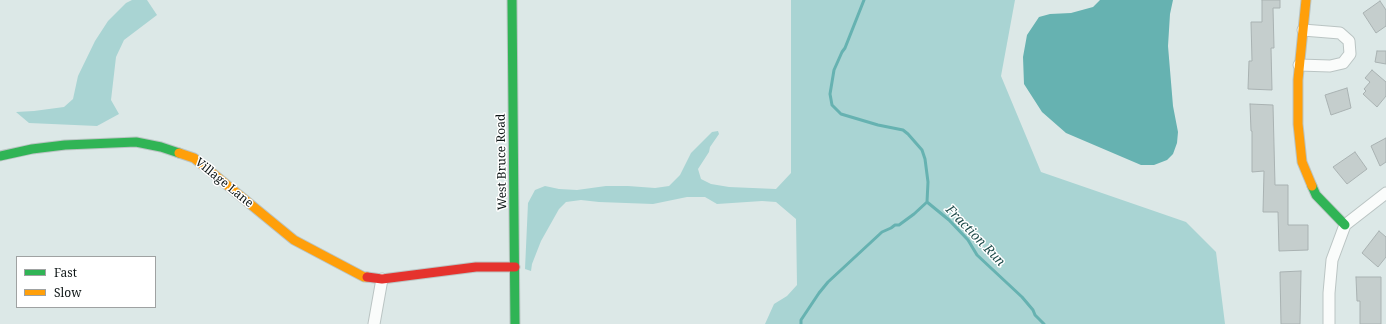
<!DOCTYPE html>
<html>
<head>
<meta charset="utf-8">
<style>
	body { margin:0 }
	#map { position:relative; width:1386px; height:324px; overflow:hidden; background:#dce8e7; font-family:"Noto Serif",serif }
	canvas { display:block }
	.legend { position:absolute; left:16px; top:256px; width:140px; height:52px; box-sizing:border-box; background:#fff; border:1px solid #9fa2a2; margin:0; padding:5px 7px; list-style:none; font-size:12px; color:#0e1616 }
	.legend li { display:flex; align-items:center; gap:8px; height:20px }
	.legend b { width:20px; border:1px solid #9fa2a2 }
</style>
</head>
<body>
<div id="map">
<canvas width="1386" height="324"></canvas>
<ul class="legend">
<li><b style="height:5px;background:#30b455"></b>Fast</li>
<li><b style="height:5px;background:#ff9f0a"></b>Slow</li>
</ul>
</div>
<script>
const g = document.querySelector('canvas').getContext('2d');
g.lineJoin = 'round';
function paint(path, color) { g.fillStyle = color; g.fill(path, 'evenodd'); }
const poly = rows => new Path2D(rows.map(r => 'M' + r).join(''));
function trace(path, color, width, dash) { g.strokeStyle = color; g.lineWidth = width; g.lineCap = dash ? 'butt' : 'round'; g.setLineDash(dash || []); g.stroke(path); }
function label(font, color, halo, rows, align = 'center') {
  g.font = font + ' "Noto Serif",serif'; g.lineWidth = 3; g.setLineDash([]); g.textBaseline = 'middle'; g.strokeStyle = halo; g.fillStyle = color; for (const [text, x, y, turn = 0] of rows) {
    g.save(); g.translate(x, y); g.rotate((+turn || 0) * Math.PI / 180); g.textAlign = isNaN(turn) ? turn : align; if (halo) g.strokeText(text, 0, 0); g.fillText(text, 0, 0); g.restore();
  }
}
const green = poly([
	[132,0,147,0,157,15,124,40,116,57,111,100,119,114,97,126,29,123,16,112,34,111,64,107,73,99,78,76,95,41,108,21,126,3],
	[791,0,1015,0,1001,76,1041,172,1186,222,1216,252,1225,324,765,324,774,304,787,296,797,285,796,219,776,202,762,201,717,204,705,197,687,197,653,204,599,202,581,200,566,202,559,209,541,241,532,264,531,271,525,269,528,203,535,190,545,186,559,189,577,190,606,186,628,186,655,188,669,186,680,175,691,153,712,132,718,131,719,134,710,147,709,152,698,169,701,179,711,184,729,187,776,189,791,173]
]);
const water = poly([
	[1100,0,1173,0,1170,14,1168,46,1173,106,1178,132,1177,143,1173,154,1167,160,1154,165,1141,165,1066,133,1042,112,1024,84,1023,57,1027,35,1039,17,1050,14,1071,13,1093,7]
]);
const stream = poly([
	[864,0,845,48,842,52,834,70,830,94,832,105,841,114,878,125,903,130,908,134,922,150,925,159,928,182,927,202],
	[927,202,949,220,968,240,977,255,1022,297,1033,310,1035,315,1044,324],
	[801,324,801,320,819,293,828,282,882,232,891,228,895,225,899,225,914,214,927,202]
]);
const building = poly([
	[1262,0,1280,0,1280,8,1273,8,1274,48,1271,48,1272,90,1248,89,1249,61,1252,61,1251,22,1262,22,1262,0],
	[1380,1,1386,10,1386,26,1376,33,1363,13,1380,1],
	[1377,51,1386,51,1386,64,1375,62,1377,51],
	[1372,70,1386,82,1386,96,1377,107,1363,94,1366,91,1364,89,1370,82,1365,78,1372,70],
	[1347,88,1351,108,1331,115,1325,95,1347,88],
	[1250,104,1273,105,1275,185,1288,185,1288,225,1308,225,1308,250,1279,251,1278,212,1263,212,1264,171,1252,172,1252,131,1251,131,1250,104],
	[1386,138,1386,162,1380,166,1371,146,1386,138],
	[1355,152,1367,169,1347,184,1333,167,1355,152],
	[1379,231,1386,237,1386,257,1378,267,1362,253,1379,231],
	[1301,271,1300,324,1281,324,1280,272,1301,271],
	[1356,277,1381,277,1381,324,1360,324,1360,301,1357,301,1356,277]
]);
const street = poly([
	[1299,65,1330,66,1343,63,1350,54,1349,41,1340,33,1303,30],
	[374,324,382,279],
	[1329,324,1329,293,1332,260,1345,225,1386,193]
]);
const fast = poly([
	[512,0,515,324],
	[0,156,32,149,65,145,136,142,161,147,179,153],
	[1312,186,1316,195,1345,225]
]);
const slow = poly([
	[1306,0,1298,80,1298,124,1302,162,1312,186],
	[179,153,194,158,294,240,364,277,367,277]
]);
const jam = poly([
	[367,277,382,279,476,267,515,267]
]);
const streetNames = [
	["West Bruce Road",502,162,-91],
	["Village Lane",224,183,39]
];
const waterNames = [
	["Fraction Run",975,236,46]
];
paint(green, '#a9d4d3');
paint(water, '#66b2b1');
trace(stream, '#66b2b1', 3);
paint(building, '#c5cecd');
trace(building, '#a9b2b2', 1);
trace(street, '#bac4c3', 13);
trace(fast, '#bac4c3', 11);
trace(slow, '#bac4c3', 11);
trace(jam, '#bac4c3', 11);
trace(street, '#fafcfb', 11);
trace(fast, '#30b455', 9);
trace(slow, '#ff9f0a', 9);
trace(jam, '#e5322d', 9);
label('12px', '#0e1616', '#fff', streetNames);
label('italic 13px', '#1e4b4a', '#fff', waterNames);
</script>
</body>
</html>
